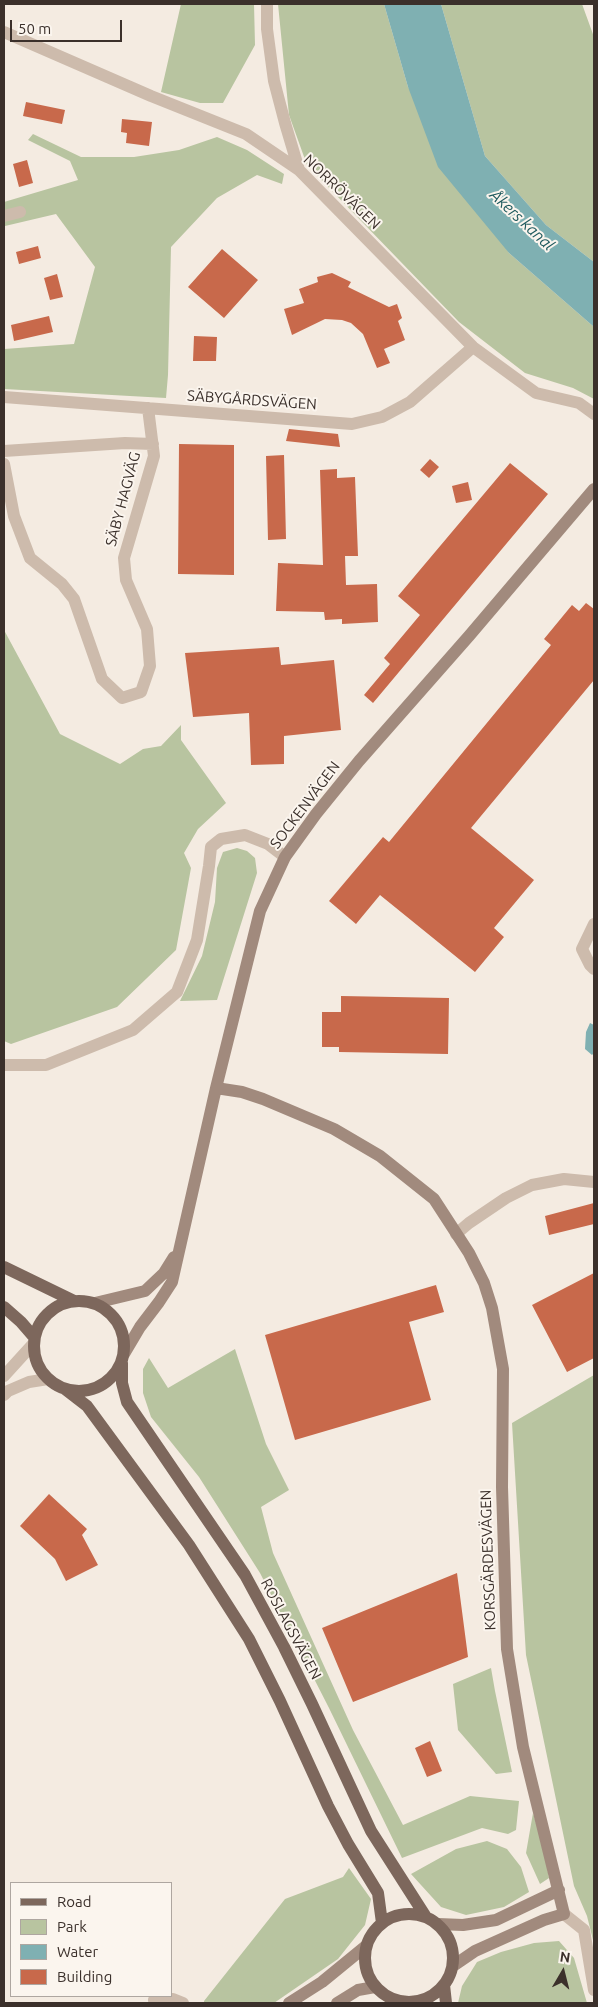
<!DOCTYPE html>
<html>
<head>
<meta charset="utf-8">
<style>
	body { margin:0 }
	#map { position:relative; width:598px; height:2007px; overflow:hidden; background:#f4ebe1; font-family:Ubuntu,sans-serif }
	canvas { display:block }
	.frame { position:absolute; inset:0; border:5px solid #3b302b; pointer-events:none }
	.legend { position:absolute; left:10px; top:1882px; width:162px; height:115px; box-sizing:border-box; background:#fbf5ee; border:1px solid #aea6a0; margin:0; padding:6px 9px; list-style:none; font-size:15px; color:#3b302b }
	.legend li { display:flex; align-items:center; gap:10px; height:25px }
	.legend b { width:25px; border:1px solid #aea6a0 }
	.north { position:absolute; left:538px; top:1947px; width:50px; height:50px; -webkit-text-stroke:4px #fbf5ee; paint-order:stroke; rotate:8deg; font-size:14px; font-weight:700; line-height:20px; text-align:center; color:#3b302b }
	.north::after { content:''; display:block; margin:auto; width:18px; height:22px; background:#3b302b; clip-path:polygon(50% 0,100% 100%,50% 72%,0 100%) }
	.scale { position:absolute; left:10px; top:20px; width:112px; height:22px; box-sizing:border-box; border:2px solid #3b302b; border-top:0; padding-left:6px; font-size:15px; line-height:18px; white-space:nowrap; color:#3b302b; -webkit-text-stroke:4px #fbf5ee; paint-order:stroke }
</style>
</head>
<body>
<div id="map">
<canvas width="598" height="2007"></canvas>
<div class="frame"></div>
<ul class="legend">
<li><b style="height:6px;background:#7d675c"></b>Road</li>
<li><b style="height:14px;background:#b8c4a0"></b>Park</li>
<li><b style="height:14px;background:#7fb0b2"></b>Water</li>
<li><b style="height:14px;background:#c8694b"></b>Building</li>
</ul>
<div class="north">N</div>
<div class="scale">50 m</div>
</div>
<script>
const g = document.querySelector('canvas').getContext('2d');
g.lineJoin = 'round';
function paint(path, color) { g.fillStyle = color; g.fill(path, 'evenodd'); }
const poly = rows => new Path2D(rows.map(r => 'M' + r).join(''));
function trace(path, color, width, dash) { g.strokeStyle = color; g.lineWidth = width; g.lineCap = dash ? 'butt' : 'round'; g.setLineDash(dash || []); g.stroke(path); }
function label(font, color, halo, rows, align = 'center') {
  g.font = font + ' Ubuntu,sans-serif'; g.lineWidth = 4; g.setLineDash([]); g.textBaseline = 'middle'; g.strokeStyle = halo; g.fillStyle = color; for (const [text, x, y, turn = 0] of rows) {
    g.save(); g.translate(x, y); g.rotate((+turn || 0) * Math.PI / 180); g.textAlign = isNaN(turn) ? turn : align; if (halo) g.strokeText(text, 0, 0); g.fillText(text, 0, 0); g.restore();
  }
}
const green = poly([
	[181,4,254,4,255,45,223,103,200,103,161,92],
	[278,4,384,4,408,87,509,253,594,327,594,399,573,388,525,373,459,322,307,165,289,115],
	[441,4,582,4,594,37,594,262,546,225,485,156],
	[33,134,81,157,134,157,179,150,217,137,247,150,284,174,282,184,257,175,217,198,171,247,168,375,166,398,4,389,4,349,74,344,95,267,56,214,5,226,4,202,78,180,70,161,28,140],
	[4,630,60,734,120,764,143,749,161,746,181,725,181,740,226,803,198,829,184,853,191,868,176,950,117,1007,11,1044,4,1041],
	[237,848,247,851,255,858,257,873,217,1000,180,1001,202,956,215,902,217,868,223,852],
	[235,1349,266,1444,289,1490,261,1507,273,1553,353,1730,403,1825,470,1796,519,1801,516,1830,508,1834,482,1828,402,1858,329,1708,260,1573,199,1477,151,1417,143,1393,143,1369,149,1358,168,1388],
	[594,1375,594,1944,587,1916,574,1886,526,1655,512,1423],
	[491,1668,495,1691,512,1772,496,1774,458,1730,453,1684],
	[533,1813,544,1849,549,1878,540,1884,526,1853],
	[487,1841,507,1849,521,1867,529,1892,504,1907,466,1915,441,1907,411,1874,456,1849],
	[349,1868,371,1899,365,1925,338,1959,274,2003,204,2003,204,2001,285,1899,343,1877],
	[559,1941,574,1958,587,2003,458,2003,462,1986,477,1962,501,1952,534,1943]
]);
const water = poly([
	[384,4,441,4,485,156,546,225,594,262,594,327,509,253,438,167,408,87],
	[590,1023,594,1025,594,1053,592,1055,585,1049,586,1032]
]);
const building = poly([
	[26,102,65,110,62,124,23,116],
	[122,119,152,122,149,146,126,143,127,133,121,132],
	[27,160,33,183,19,187,13,164],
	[38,246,41,258,19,264,16,252],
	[222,249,258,280,224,318,188,287],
	[332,273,351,282,348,287,389,307,397,304,402,318,398,321,405,340,384,349,390,363,377,368,363,334,351,323,342,320,325,319,292,335,284,309,304,303,299,289,318,282,317,277],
	[57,274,63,297,50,300,44,278],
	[49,316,53,332,14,341,11,325],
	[194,336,217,337,216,361,193,361],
	[289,429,338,434,340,447,286,441],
	[179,444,234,445,234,575,178,574],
	[284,455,286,539,268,540,266,456],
	[430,459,439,467,429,478,420,470],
	[510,463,548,494,373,703,364,695,390,664,384,658,420,615,398,596],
	[337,469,337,478,355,477,358,556,345,556,346,585,377,584,378,622,342,624,342,619,325,620,324,612,276,611,278,563,323,565,320,470],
	[468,482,472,500,456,503,452,486],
	[586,603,594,609,594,680,471,828,534,880,494,928,504,937,475,972,380,895,356,924,329,901,383,837,389,842,551,645,544,639,572,605,579,611],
	[279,647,281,665,334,660,341,730,284,736,284,764,251,765,249,713,193,717,185,653],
	[341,996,449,998,448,1054,339,1052,339,1047,322,1047,322,1012,341,1012],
	[594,1203,594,1224,549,1235,545,1216],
	[594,1273,594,1358,567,1372,532,1305],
	[436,1285,444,1312,409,1322,431,1400,295,1440,265,1335],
	[49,1494,87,1529,82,1535,98,1565,66,1581,55,1559,20,1526],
	[457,1573,468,1657,353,1702,322,1628],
	[430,1741,442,1771,427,1777,415,1748]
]);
const street = poly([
	[267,4,267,29,274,81,285,123,299,170],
	[4,32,151,96,246,134,299,170,473,347,536,393,579,403,594,414],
	[4,216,20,212],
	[4,397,352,424,382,417,410,402,473,347],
	[4,451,125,443,153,444],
	[4,464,14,516,30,558,62,584,74,599,102,679,122,698,141,692,150,666,147,629,126,580,124,558,154,456,148,408],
	[594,924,582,949,590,965,594,969],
	[4,1065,46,1065,133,1030,177,992,197,940,209,866,211,847,221,839,245,835,268,844,285,857],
	[456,1234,469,1223,506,1198,532,1185,564,1179,594,1182],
	[4,1376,34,1343],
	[4,1395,8,1391,29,1382,48,1379],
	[564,1914,584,1930,594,1990],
	[155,2003,154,2000,173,1999,183,2003]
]);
const secondary = poly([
	[216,1088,242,1092,263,1099,334,1129,380,1156,434,1199,469,1253,484,1283,492,1308,503,1369,502,1487,507,1649,523,1747,564,1914,544,1920,475,1951,453,1966],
	[95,1303,145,1291,164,1273,174,1257],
	[124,1354,140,1327,159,1302,172,1282,216,1088,260,911,285,857,316,814,359,761,469,636,594,489],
	[438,1924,463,1925,496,1920,559,1890],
	[289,2003,322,1982,366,1946],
	[337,2003,358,1990,375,1987]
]);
const primary = poly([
	[4,1267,74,1301],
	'34 1346a45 45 0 1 1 90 0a45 45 0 1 1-90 0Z',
	[4,1307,21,1322,34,1337],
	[122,1363,122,1383,127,1402,245,1575,284,1647,312,1704,371,1831,426,1917],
	[65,1389,87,1406,189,1545,249,1639,280,1701,328,1806,348,1844,378,1893,382,1923],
	'365 1958a44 44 0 1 1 88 0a44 44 0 1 1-88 0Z',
	[444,1985,446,2003]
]);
const streetNames = [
	["NORRÖVÄGEN",342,192,44],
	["SÄBYGÅRDSVÄGEN",252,400,4],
	["SÄBY HAGVÄG",123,499,-75],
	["SOCKENVÄGEN",305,805,-53],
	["KORSGÄRDESVÄGEN",488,1560,-92],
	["ROSLAGSVÄGEN",291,1629,62]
];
const waterNames = [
	["Åkers kanal",522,220,43]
];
paint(green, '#b8c4a0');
paint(water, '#7fb0b2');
paint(building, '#c8694b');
trace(street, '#cdbbac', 12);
trace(secondary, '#a18a7d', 12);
trace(primary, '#7d675c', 12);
label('15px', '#3b302b', '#fbf5ee', streetNames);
label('italic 16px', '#1f5a5e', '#fbf5ee', waterNames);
</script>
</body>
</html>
